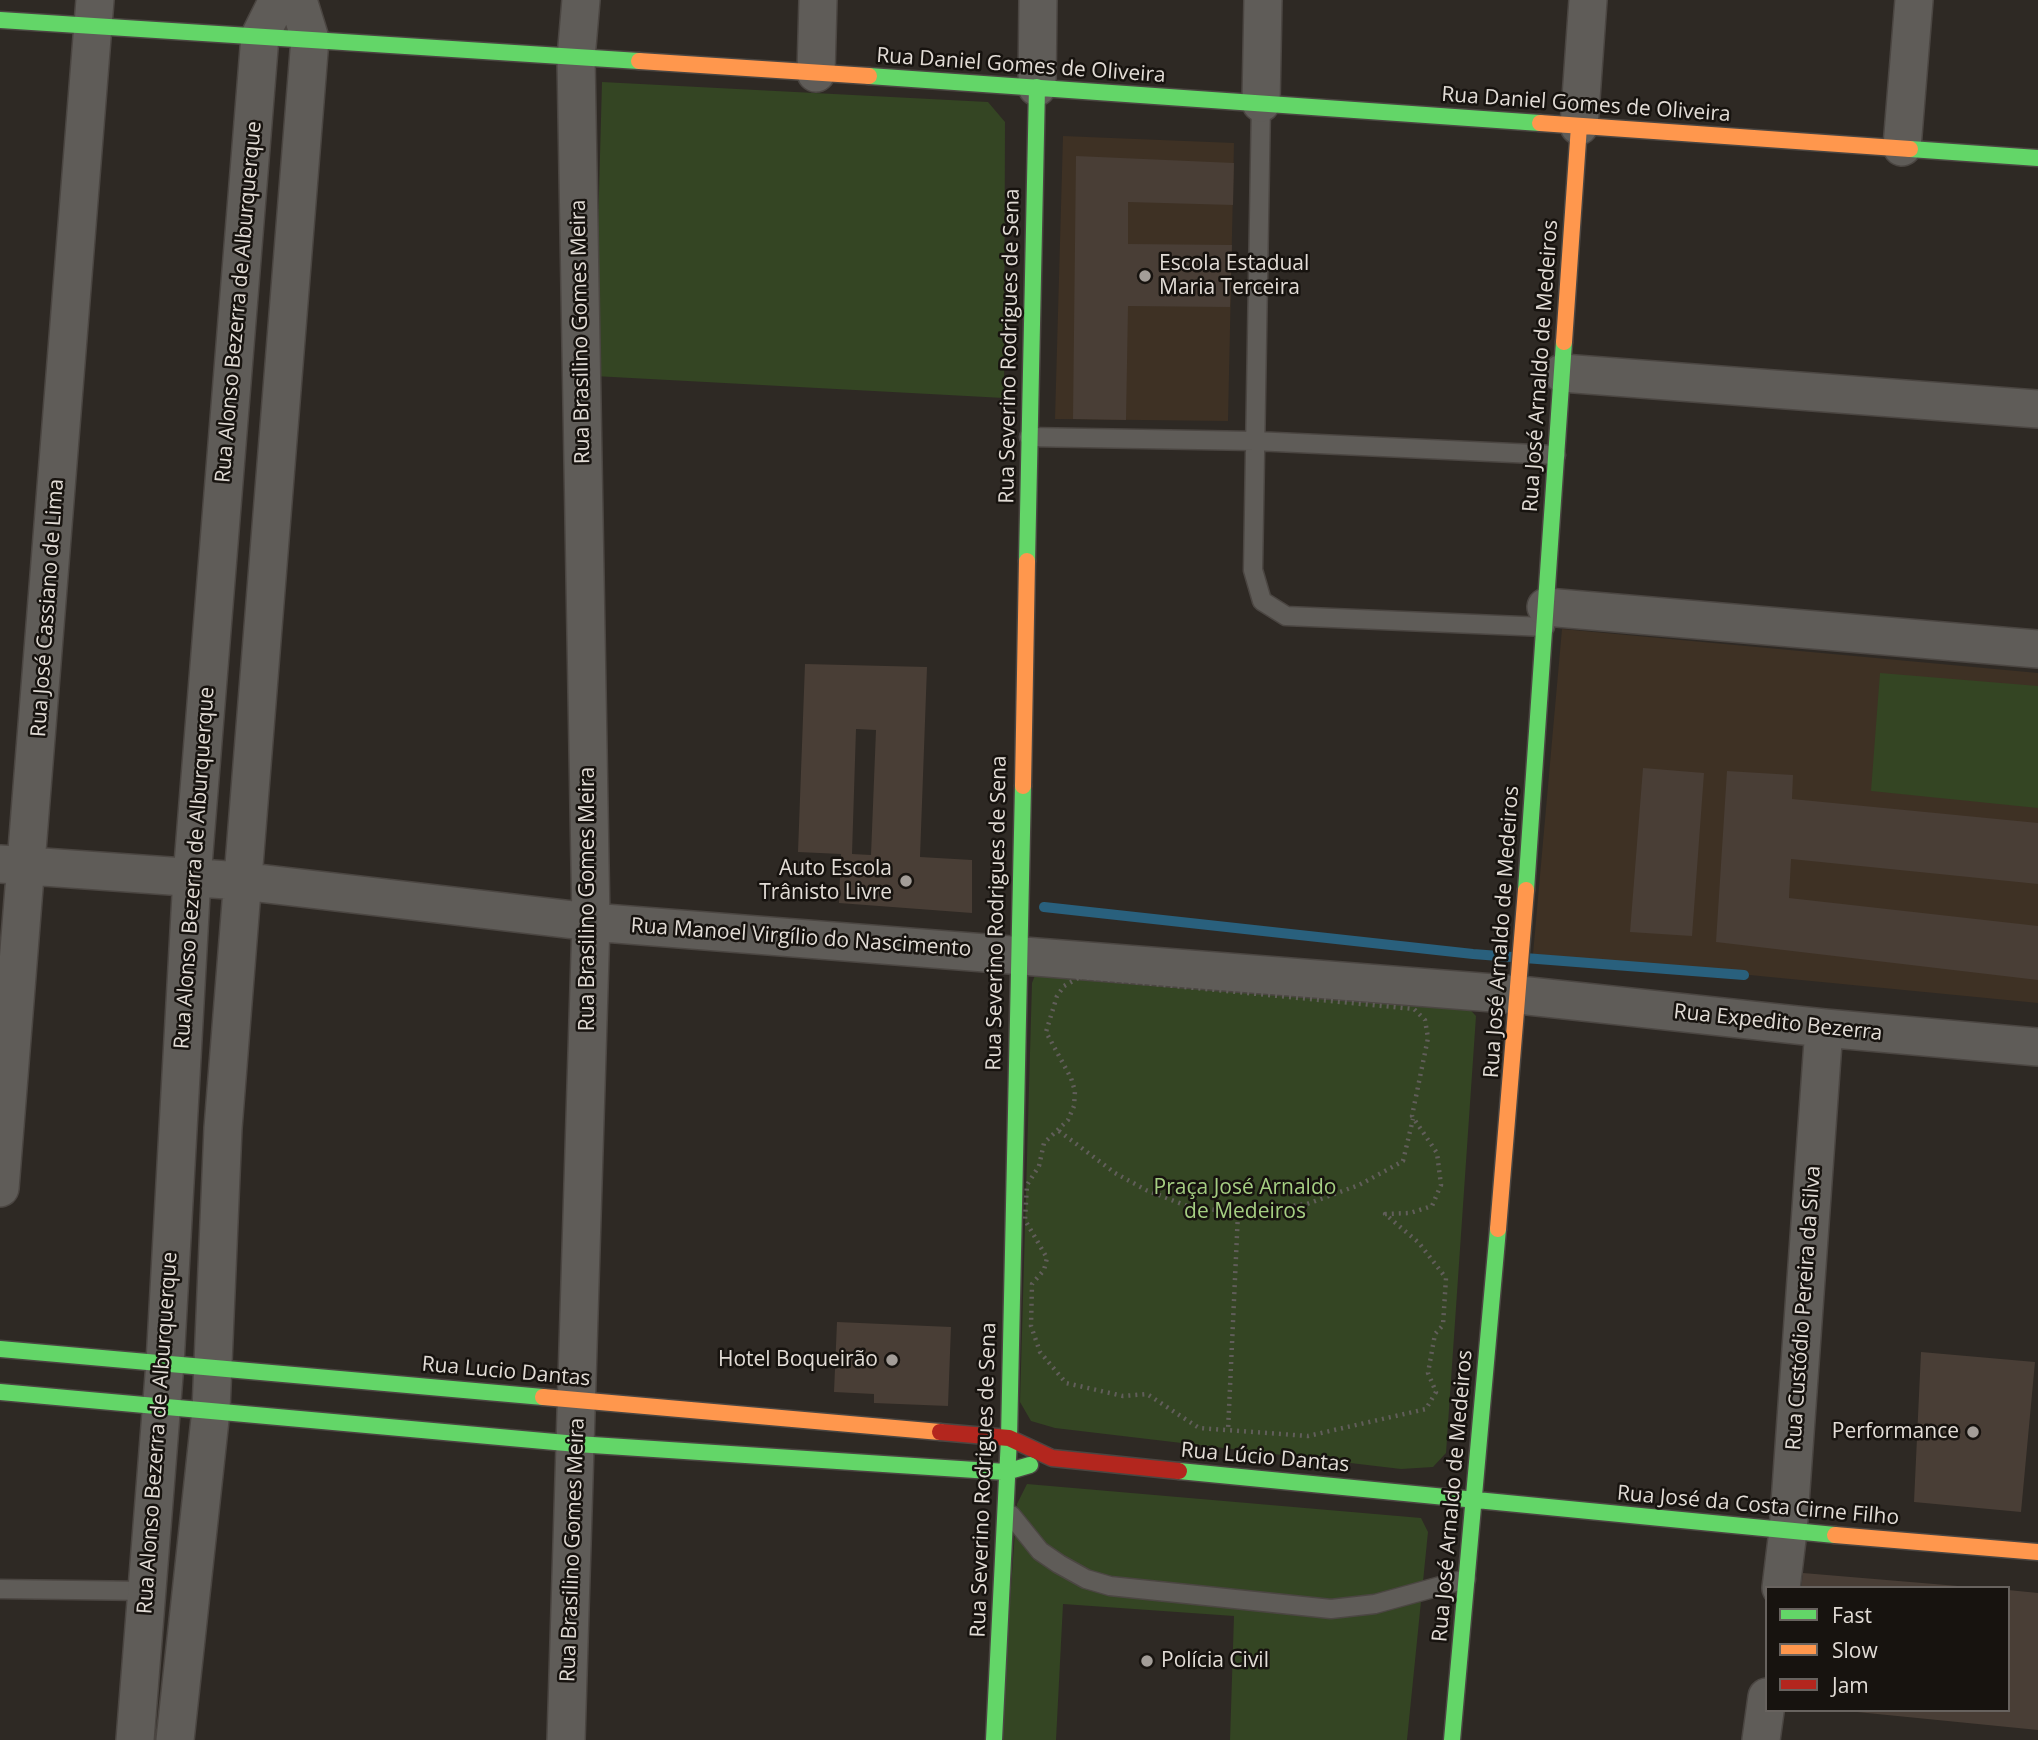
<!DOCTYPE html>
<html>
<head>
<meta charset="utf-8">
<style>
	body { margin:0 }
	#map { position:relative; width:2038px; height:1740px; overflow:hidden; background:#2e2924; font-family:"Open Sans",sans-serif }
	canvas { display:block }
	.legend { position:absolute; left:1765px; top:1586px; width:245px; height:126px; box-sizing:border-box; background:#17130f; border:2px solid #68635f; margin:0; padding:9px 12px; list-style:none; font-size:21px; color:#e2dcd6 }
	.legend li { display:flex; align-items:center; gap:14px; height:35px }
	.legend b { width:35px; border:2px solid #68635f }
</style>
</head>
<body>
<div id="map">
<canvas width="2038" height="1740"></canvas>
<ul class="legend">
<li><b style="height:9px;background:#63d668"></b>Fast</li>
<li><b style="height:9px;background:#ff974d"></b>Slow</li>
<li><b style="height:9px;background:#b3261e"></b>Jam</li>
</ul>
</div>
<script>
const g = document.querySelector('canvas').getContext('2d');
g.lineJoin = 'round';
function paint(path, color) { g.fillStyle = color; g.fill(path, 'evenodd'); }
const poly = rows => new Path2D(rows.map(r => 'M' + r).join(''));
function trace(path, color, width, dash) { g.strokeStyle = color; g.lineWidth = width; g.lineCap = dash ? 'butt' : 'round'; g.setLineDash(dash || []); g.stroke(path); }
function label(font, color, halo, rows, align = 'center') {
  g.font = font + ' "Open Sans",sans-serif'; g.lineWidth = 5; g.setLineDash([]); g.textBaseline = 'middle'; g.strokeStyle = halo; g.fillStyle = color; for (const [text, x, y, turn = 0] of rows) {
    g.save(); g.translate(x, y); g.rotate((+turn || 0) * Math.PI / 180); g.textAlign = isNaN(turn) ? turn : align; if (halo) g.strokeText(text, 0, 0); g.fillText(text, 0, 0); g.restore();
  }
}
const built = poly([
	[1063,136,1234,143,1228,421,1055,419],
	[1562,629,2038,673,2038,1003,1533,954]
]);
const green = poly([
	[602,82,988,102,1005,122,1004,398,594,376],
	[1880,673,2038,686,2038,808,1871,791],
	[1039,965,1461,1000,1476,1016,1446,1453,1433,1467,1401,1469,1055,1428,1031,1421,1020,1402,1032,983],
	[1027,1484,1421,1518,1428,1532,1407,1740,1230,1740,1234,1616,1063,1604,1056,1740,1000,1740,1017,1504]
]);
const stream = poly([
	[1044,907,1473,954,1744,975]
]);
const building = poly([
	[1076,156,1234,163,1233,205,1128,202,1128,244,1232,245,1230,307,1128,306,1126,420,1073,419],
	[805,664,927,667,920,857,972,860,972,913,839,903,841,854,798,852],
	[856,729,876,730,871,855,852,854],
	[1643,768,1704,773,1692,936,1630,932],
	[1727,771,1793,775,1792,799,2038,823,2038,884,1791,859,1789,898,2038,926,2038,980,1716,942],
	[837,1322,951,1327,948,1406,874,1403,874,1394,834,1392],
	[1921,1352,2035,1362,2021,1512,1914,1502],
	[1803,1573,1958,1586,1958,1588,1801,1588],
	[2008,1590,2038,1593,2038,1730,1857,1712,2008,1710]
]);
const path = poly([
	[1080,977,1414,1009,1425,1020,1428,1038,1412,1116,1437,1153,1441,1185,1432,1206,1410,1213,1385,1214,1419,1243,1446,1278,1443,1325,1435,1334,1428,1373,1436,1392,1426,1409,1308,1436,1199,1428,1147,1394,1123,1396,1066,1383,1040,1352,1031,1326,1032,1284,1044,1270,1047,1258,1025,1220,1027,1185,1039,1166,1044,1143,1068,1120,1074,1106,1075,1091,1071,1078,1046,1032,1057,996,1064,986,1080,977],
	[1059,1131,1115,1173,1146,1190,1187,1206,1238,1213,1228,1431],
	[1238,1213,1307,1204,1359,1185,1385,1171,1403,1161,1413,1119]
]);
const lane = poly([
	[1261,103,1253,570,1262,601,1286,616,1545,627],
	[1029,437,1254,441,1556,455],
	[1011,1515,1040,1551,1059,1564,1086,1579,1110,1586,1331,1609,1375,1604,1466,1579],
	[0,1589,148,1591]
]);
const street = poly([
	[816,73,818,0],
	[1037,87,1038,0],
	[1261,103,1263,0],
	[1579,126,1588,0],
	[1902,147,1914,0],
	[1562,373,2038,409],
	[1546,607,2038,649],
	[0,864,241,881,591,922,1519,995,1824,1028,2038,1047],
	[0,1188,95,0],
	[1781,1588,1788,1531,1824,1028],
	[135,1740,165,1363,192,877,260,36,278,0],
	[175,1740,211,1410,223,1128,310,39,298,0],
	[566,1740,591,922,576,58,581,0],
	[1761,1740,1767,1697]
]);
const fast = poly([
	[0,20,639,61],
	[869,76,1540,123],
	[1910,149,2038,158],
	[1027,561,1037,87],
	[1526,890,1564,342],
	[0,1349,543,1397],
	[0,1392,577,1444,1006,1472,1030,1465],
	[1179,1471,1835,1535],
	[994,1740,1009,1438,1023,786],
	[1452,1740,1498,1229]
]);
const slow = poly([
	[639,61,869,76],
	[1540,123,1910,149],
	[1564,342,1579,126],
	[1023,786,1027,561],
	[1498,1229,1526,890],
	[543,1397,940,1432],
	[1835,1535,2038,1552]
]);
const jam = poly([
	[940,1432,1009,1438,1052,1458,1179,1471]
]);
const markers = [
	[1145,276,7,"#a39d98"],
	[906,881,7,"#a39d98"],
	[892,1360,7,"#a39d98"],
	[1973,1432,7,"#a39d98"],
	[1147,1661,7,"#a39d98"]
];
const streetNames = [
	["Rua Daniel Gomes de Oliveira",1021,66,4],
	["Rua Daniel Gomes de Oliveira",1586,105,4],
	["Rua Alonso Bezerra de Alburquerque",239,302,-85],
	["Rua Brasilino Gomes Meira",581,332,-91],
	["Rua Severino Rodrigues de Sena",1010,346,-89],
	["Rua José Arnaldo de Medeiros",1541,366,-86],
	["Rua José Cassiano de Lima",48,608,-86],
	["Rua Alonso Bezerra de Alburquerque",195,868,-86],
	["Rua Brasilino Gomes Meira",588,899,-90],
	["Rua Severino Rodrigues de Sena",997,913,-89],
	["Rua José Arnaldo de Medeiros",1502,932,-86],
	["Rua Manoel Virgílio do Nascimento",801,938,4],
	["Rua Expedito Bezerra",1778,1023,6],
	["Rua Custódio Pereira da Silva",1804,1308,-86],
	["Rua Lucio Dantas",506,1372,5],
	["Rua Alonso Bezerra de Alburquerque",158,1433,-86],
	["Rua Lúcio Dantas",1265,1458,5],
	["Rua Severino Rodrigues de Sena",984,1480,-88],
	["Rua José Arnaldo de Medeiros",1453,1496,-85],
	["Rua José da Costa Cirne Filho",1758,1506,5],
	["Rua Brasilino Gomes Meira",573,1550,-88]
];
const poiNames = [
	["Escola Estadual",1159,264,"left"],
	["Maria Terceira",1159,288,"left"],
	["Auto Escola",892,869],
	["Trânisto Livre",892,893],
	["Hotel Boqueirão",878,1360],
	["Performance",1959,1432],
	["Polícia Civil",1161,1661,"left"]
];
const parkNames = [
	["Praça José Arnaldo",1245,1188],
	["de Medeiros",1245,1212]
];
paint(built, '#3e3124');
paint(green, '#344523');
trace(stream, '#29607d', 10);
paint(building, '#493e36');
trace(lane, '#4b4642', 21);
trace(street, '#4b4642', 40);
trace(fast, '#4b4642', 19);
trace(slow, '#4b4642', 19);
trace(jam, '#4b4642', 19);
trace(path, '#615e5a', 4.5, [2, 5]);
trace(lane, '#5f5c58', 18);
trace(street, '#5f5c58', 37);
trace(fast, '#63d668', 16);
trace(slow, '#ff974d', 16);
trace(jam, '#b3261e', 16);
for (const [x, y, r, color] of markers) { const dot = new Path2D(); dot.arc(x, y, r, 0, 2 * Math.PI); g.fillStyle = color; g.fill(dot); trace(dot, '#17130f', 2.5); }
label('21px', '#e2dcd6', '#17130f', streetNames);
label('21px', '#e2dcd6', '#17130f', poiNames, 'right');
label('21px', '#a5ce82', '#17130f', parkNames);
</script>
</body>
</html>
